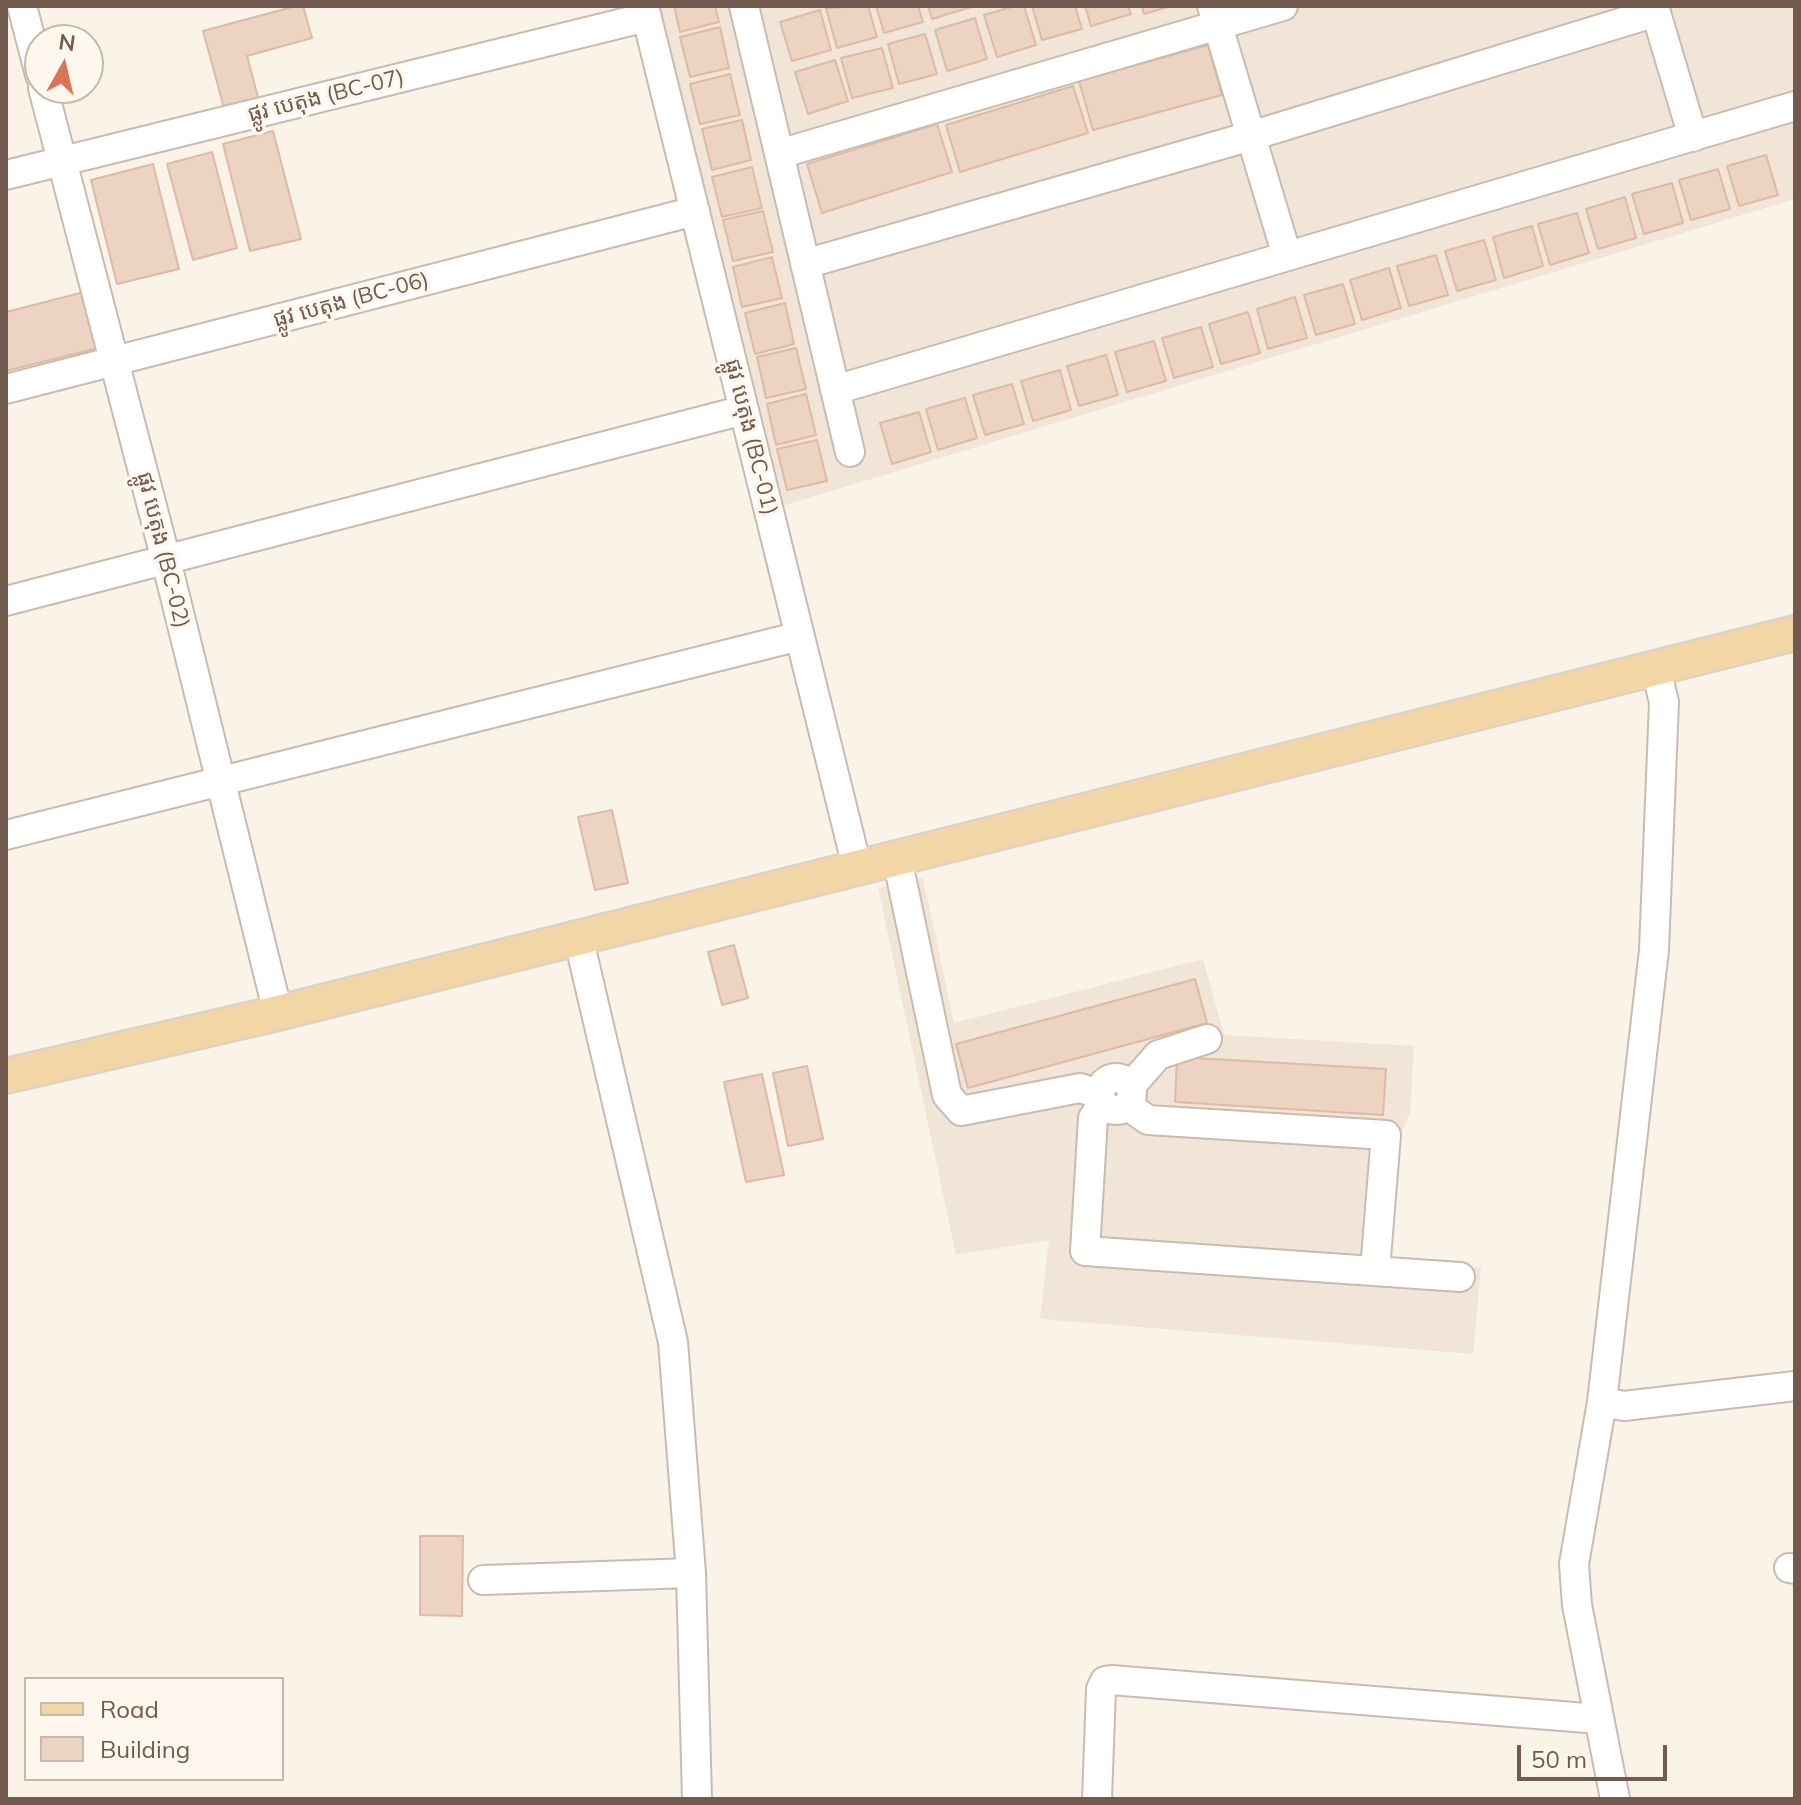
<!DOCTYPE html>
<html>
<head>
<meta charset="utf-8">
<style>
	body { margin:0 }
	#map { position:relative; width:1801px; height:1805px; overflow:hidden; background:#faf3e8; font-family:Mulish,sans-serif }
	canvas { display:block }
	.frame { position:absolute; inset:0; border:8px solid #725b4e; pointer-events:none }
	.legend { position:absolute; left:24px; top:1677px; width:260px; height:104px; box-sizing:border-box; background:#fdf7ee; border:2px solid #c5b9ae; margin:0; padding:10px 14px; list-style:none; font-size:24px; color:#725b4e }
	.legend li { display:flex; align-items:center; gap:16px; height:40px }
	.legend b { width:40px; border:2px solid #c5b9ae }
	.north { position:absolute; left:24px; top:24px; width:80px; height:80px; box-sizing:border-box; background:#fdf7ee; border:2px solid #c5b9ae; border-radius:50%; rotate:8deg; font-size:22px; font-weight:700; line-height:32px; text-align:center; color:#725b4e }
	.north::after { content:''; display:block; margin:auto; width:28px; height:36px; background:#d97458; clip-path:polygon(50% 0,100% 100%,50% 72%,0 100%) }
	.scale { position:absolute; left:1517px; top:1745px; width:150px; height:36px; box-sizing:border-box; border:4px solid #725b4e; border-top:0; padding-left:10px; font-size:24px; line-height:28px; white-space:nowrap; color:#725b4e; -webkit-text-stroke:6px #fdf7ee; paint-order:stroke }
</style>
</head>
<body>
<div id="map">
<canvas width="1801" height="1805"></canvas>
<div class="frame"></div>
<ul class="legend">
<li><b style="height:10px;background:#f3d6a6"></b>Road</li>
<li><b style="height:22px;background:#edd3c2"></b>Building</li>
</ul>
<div class="north">N</div>
<div class="scale">50 m</div>
</div>
<script>
const g = document.querySelector('canvas').getContext('2d');
g.lineJoin = 'round';
function paint(path, color) { g.fillStyle = color; g.fill(path, 'evenodd'); }
const poly = rows => new Path2D(rows.map(r => 'M' + r).join(''));
function trace(path, color, width, dash) { g.strokeStyle = color; g.lineWidth = width; g.lineCap = dash ? 'butt' : 'round'; g.setLineDash(dash || []); g.stroke(path); }
function label(font, color, halo, rows, align = 'center') {
  g.font = font + ' Mulish,"Noto Sans Khmer",sans-serif'; g.lineWidth = 7; g.setLineDash([]); g.textBaseline = 'middle'; g.strokeStyle = halo; g.fillStyle = color; for (const [text, x, y, turn = 0] of rows) {
    g.save(); g.translate(x, y); g.rotate((+turn || 0) * Math.PI / 180); g.textAlign = isNaN(turn) ? turn : align; if (halo) g.strokeText(text, 0, 0); g.fillText(text, 0, 0); g.restore();
  }
}
const residential = poly([
	[656,6,1795,6,1795,199,775,508],
	[923,878,954,1023,1203,959,1224,1035,1414,1046,1410,1114,1399,1138,1390,1260,1481,1267,1473,1354,1040,1319,1049,1240,956,1255,878,888]
]);
const building = poly([
	[296,6,303,6,312,38,247,56,260,105,226,115,203,31,296,6],
	[674,6,715,6,719,22,680,32,674,6],
	[868,6,877,37,837,48,826,8,868,6],
	[876,6,918,6,923,22,884,33,876,6],
	[928,6,971,6,971,7,932,19,928,6],
	[1015,6,1024,6,1036,45,997,57,984,15,1015,6],
	[1032,6,1075,6,1082,29,1042,40,1032,6],
	[1085,6,1128,6,1131,14,1091,26,1085,6],
	[1142,6,1171,6,1144,14,1142,6],
	[820,10,831,50,792,61,780,22,820,10],
	[975,18,987,59,947,71,935,30,975,18],
	[720,27,729,68,690,77,680,37,720,27],
	[925,34,937,74,899,84,888,44,925,34],
	[1208,45,1222,95,1093,130,1079,81,1208,45],
	[882,48,893,88,852,98,841,58,882,48],
	[835,60,848,101,808,114,795,72,835,60],
	[730,74,740,115,700,124,690,84,730,74],
	[1073,86,1088,133,960,172,946,125,1073,86],
	[742,120,751,160,712,170,702,129,742,120],
	[937,124,952,172,822,213,807,164,937,124],
	[273,131,301,239,250,251,223,144,273,131],
	[212,152,237,248,193,260,167,164,212,152],
	[1766,155,1778,195,1739,206,1727,166,1766,155],
	[153,164,179,269,117,284,91,180,153,164],
	[752,167,762,208,722,217,712,177,752,167],
	[1718,169,1730,209,1691,220,1679,180,1718,169],
	[1672,183,1683,223,1644,234,1632,194,1672,183],
	[1625,197,1636,238,1598,249,1586,209,1625,197],
	[763,211,773,252,733,261,723,220,763,211],
	[1577,213,1589,253,1550,265,1538,224,1577,213],
	[1532,226,1543,266,1504,278,1493,237,1532,226],
	[1484,240,1496,280,1457,291,1445,251,1484,240],
	[1436,255,1448,295,1409,306,1397,266,1436,255],
	[772,257,782,298,742,307,733,267,772,257],
	[1389,268,1401,308,1362,320,1350,280,1389,268],
	[1343,284,1355,324,1316,335,1304,295,1343,284],
	[88,291,102,347,6,371,6,312,88,291],
	[1295,297,1307,338,1268,349,1257,309,1295,297],
	[785,303,794,344,755,354,745,313,785,303],
	[1248,312,1260,353,1221,364,1209,324,1248,312],
	[1201,327,1213,367,1174,378,1162,338,1201,327],
	[1154,341,1166,381,1127,392,1115,352,1154,341],
	[796,348,806,389,766,398,757,357,796,348],
	[1106,355,1118,395,1079,406,1067,366,1106,355],
	[1060,370,1071,410,1033,421,1021,381,1060,370],
	[1012,384,1024,424,985,435,973,395,1012,384],
	[806,394,816,435,776,445,767,404,806,394],
	[965,398,977,438,938,450,926,409,965,398],
	[919,412,931,452,892,464,880,423,919,412],
	[817,440,827,481,787,490,777,449,817,440],
	[612,810,628,883,595,890,578,817,612,810],
	[734,945,748,998,722,1005,708,952,734,945],
	[1195,979,1207,1023,968,1088,956,1044,1195,979],
	[1177,1057,1386,1069,1383,1115,1175,1102,1177,1057],
	[807,1066,823,1139,788,1146,773,1073,807,1066],
	[762,1074,784,1175,746,1182,724,1082,762,1074],
	[420,1536,463,1536,462,1616,420,1615,420,1536]
]);
const minor = poly([
	[22,6,40,75],
	[644,6,857,867],
	[744,6,850,452],
	[1212,6,1287,256],
	[1654,6,1693,137],
	[43,88,166,560,278,1013],
	[779,154,1283,6],
	[6,175,647,17],
	[805,264,1251,136,1656,12],
	[6,389,695,211],
	[835,390,1795,106],
	[6,601,744,410],
	[6,835,800,636],
	[897,858,947,1095,961,1111,1080,1088,1099,1094],
	[578,936,673,1342,691,1573,697,1799],
	'1100 1094a16 16 0 1 1 32 0a16 16 0 1 1-32 0Z',
	[1130,1087,1158,1055,1207,1039],
	[1102,1104,1093,1118,1085,1251,1460,1277],
	[1128,1106,1148,1120,1386,1135,1375,1270],
	[1602,1402,1624,1406,1795,1386],
	[1789,1568,1795,1569],
	[483,1580,691,1573],
	[1097,1799,1101,1689,1105,1681,1111,1680,1599,1719],
	[1615,1799,1577,1605,1574,1564,1602,1402,1654,950,1664,702,1655,666]
]);
const major = poly([
	[6,1076,278,1013,1795,633]
]);
const streetNames = [
	["ផ្លូវ បេតុង (BC-07)",326,96,-14],
	["ផ្លូវ បេតុង (BC-06)",351,300,-15],
	["ផ្លូវ បេតុង (BC-01)",751,437,76],
	["ផ្លូវ បេតុង (BC-02)",163,550,76]
];
paint(residential, '#f1e5d7');
paint(building, '#edd3c2');
trace(building, '#debaa4', 2);
trace(minor, '#cbbbaf', 32);
trace(major, '#d8d1cd', 38);
trace(minor, '#fff', 28);
trace(major, '#f3d6a6', 34);
label('22px', '#725b4e', '#fdf7ee', streetNames);
</script>
</body>
</html>
